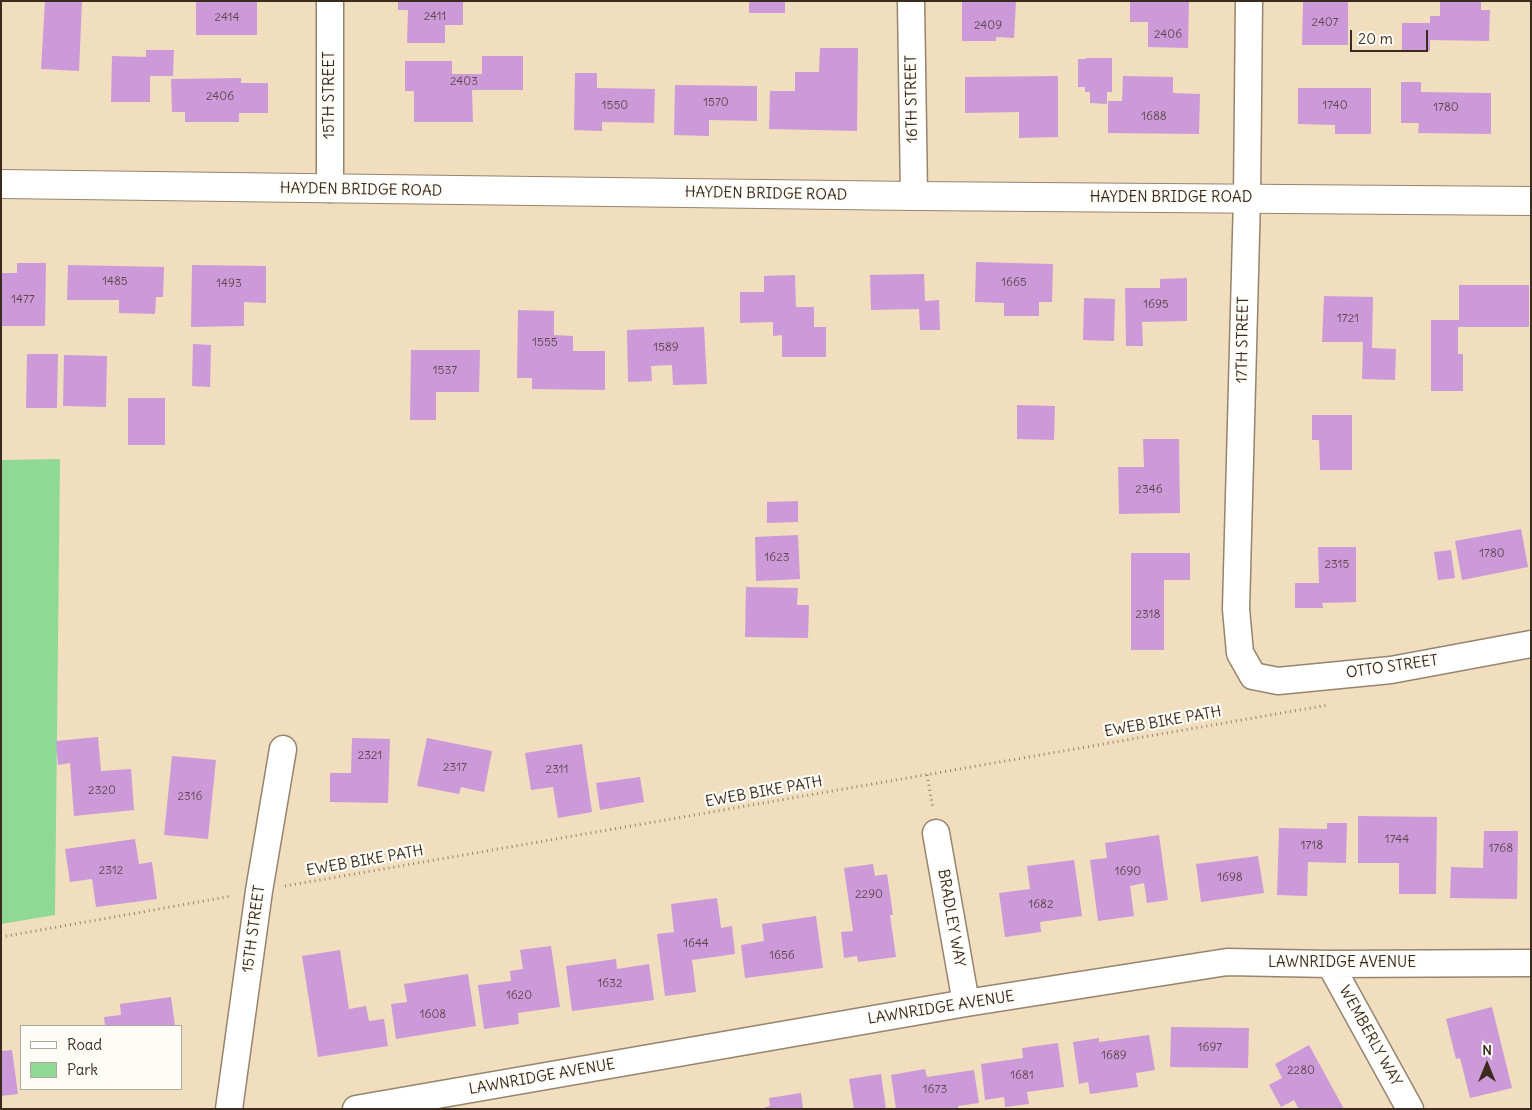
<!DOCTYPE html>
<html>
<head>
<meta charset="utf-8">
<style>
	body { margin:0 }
	#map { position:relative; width:1532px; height:1110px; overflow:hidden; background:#f0debe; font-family:Delius,sans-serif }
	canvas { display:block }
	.frame { position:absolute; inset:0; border:2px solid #3b2a1e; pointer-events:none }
	.legend { position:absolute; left:20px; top:1025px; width:162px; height:65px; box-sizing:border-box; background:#fdfcf7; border:1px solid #afa8a0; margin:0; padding:6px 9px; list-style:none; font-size:15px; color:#3b2a1e }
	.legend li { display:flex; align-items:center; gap:10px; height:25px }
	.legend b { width:25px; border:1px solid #afa8a0 }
	.north { position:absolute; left:1462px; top:1040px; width:50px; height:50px; -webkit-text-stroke:4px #fdfcf7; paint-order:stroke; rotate:0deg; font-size:14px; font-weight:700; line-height:20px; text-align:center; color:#3b2a1e }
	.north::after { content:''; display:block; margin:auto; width:18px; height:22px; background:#3b2a1e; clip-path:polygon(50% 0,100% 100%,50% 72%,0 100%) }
	.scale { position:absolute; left:1350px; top:30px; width:78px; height:22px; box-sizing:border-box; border:2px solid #3b2a1e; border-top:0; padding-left:6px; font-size:15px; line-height:18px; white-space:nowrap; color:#3b2a1e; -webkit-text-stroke:4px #fdfcf7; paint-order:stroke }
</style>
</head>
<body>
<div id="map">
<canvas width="1532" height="1110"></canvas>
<div class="frame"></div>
<ul class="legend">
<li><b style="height:6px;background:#fff"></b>Road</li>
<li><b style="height:14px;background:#8fd995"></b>Park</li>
</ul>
<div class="north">N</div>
<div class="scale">20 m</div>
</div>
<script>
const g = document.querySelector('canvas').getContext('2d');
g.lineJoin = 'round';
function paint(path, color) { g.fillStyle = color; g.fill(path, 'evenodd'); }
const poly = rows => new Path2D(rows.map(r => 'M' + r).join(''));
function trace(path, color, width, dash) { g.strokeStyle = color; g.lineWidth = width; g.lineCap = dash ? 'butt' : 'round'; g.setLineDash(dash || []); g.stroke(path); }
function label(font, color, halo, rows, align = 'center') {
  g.font = font + ' Delius,sans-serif'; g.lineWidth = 4.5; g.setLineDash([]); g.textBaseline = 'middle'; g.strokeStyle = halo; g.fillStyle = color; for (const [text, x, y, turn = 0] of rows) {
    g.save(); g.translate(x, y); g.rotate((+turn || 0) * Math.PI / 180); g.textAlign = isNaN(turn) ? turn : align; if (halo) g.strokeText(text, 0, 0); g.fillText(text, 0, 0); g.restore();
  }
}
const green = poly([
	[60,459,55,915,1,924,1,460]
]);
const building = poly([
	[45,1,82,1,79,71,41,69],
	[196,1,257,1,257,35,196,35],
	[398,1,463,1,463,25,445,25,445,43,407,43,408,10,398,10],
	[749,1,785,1,785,13,749,13],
	[962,1,1016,1,1014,38,996,37,996,41,962,41],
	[1130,1,1189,1,1188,48,1148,47,1148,22,1130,22],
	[1303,1,1348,1,1348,45,1302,45],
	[1440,1,1481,1,1481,10,1490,10,1489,41,1430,40,1430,51,1402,51,1402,23,1430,23,1430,16,1440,16],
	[820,48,858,48,857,131,769,129,770,91,795,91,795,72,819,72],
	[146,50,174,50,173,76,150,76,150,102,111,102,112,56,146,57],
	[482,56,523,56,523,90,472,90,473,122,414,122,414,91,405,91,405,61,452,61,452,74,482,74],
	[1086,58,1112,58,1112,92,1107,92,1107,104,1090,103,1090,92,1085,92,1085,87,1078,87,1078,59,1086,59],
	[575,73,597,73,597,88,655,89,654,123,602,122,602,131,574,130],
	[1058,76,1058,137,1019,138,1019,112,965,113,965,77],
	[1123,76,1173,77,1173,93,1200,94,1199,134,1108,133,1108,101,1122,101],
	[241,78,241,83,268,83,268,113,239,113,239,122,185,122,185,112,172,112,171,79],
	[1401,82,1421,82,1421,92,1491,93,1491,134,1418,133,1419,123,1401,123],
	[675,85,757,86,757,121,709,120,709,136,674,135],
	[1298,88,1371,88,1371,134,1335,134,1335,125,1298,124],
	[976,262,1053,264,1052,302,1039,302,1039,316,1004,316,1004,303,975,302],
	[17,263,46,263,45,326,1,326,1,273,17,273],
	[68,265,164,267,163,297,156,297,155,314,119,313,119,300,67,300],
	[192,265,266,266,266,303,244,302,244,326,191,327],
	[924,274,925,301,939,300,940,330,920,330,919,309,871,310,870,275],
	[795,275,796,307,814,307,814,327,826,327,826,357,782,357,782,335,773,336,773,322,740,323,740,292,764,292,764,276],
	[1187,278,1187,321,1142,322,1143,346,1126,346,1125,288,1160,288,1160,279],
	[1459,285,1529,285,1529,327,1458,327,1458,354,1463,354,1463,391,1431,391,1431,320,1459,320],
	[1324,296,1373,297,1372,348,1396,349,1395,380,1362,379,1363,342,1322,342],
	[1084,298,1115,299,1114,341,1083,340],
	[518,310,554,311,554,335,573,336,573,351,605,351,605,390,532,389,532,378,517,378],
	[704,327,707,384,673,385,672,365,651,366,652,381,628,382,627,330],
	[193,344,211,345,210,387,192,386],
	[411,350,480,350,479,392,436,392,436,420,410,420],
	[27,354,58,354,57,408,26,408],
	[64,355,107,356,106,407,63,406],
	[128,398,165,398,165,445,128,445],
	[1017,405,1055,406,1054,440,1017,439],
	[1312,415,1352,415,1352,470,1320,470,1319,440,1312,440],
	[1143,439,1179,439,1180,513,1119,514,1118,467,1144,467],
	[798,501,798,522,767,523,767,502],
	[1521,529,1528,567,1462,580,1455,541],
	[798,535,800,579,756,581,755,537],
	[1318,547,1356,547,1356,602,1322,603,1323,608,1295,608,1295,583,1319,583],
	[1451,550,1455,578,1438,580,1434,552],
	[1131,553,1190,553,1190,580,1164,580,1164,650,1131,650],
	[746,587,798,588,797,605,809,605,808,638,745,637],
	[98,737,101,771,131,769,134,810,74,816,70,763,58,765,56,741],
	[352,738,390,739,388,803,330,802,330,773,351,773],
	[427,738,492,751,484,792,461,787,459,794,417,786],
	[582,744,592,812,558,818,553,787,531,790,525,753],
	[172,756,216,760,208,839,164,835],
	[640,777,644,802,600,810,596,783],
	[1358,816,1437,817,1436,894,1399,894,1399,863,1358,863],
	[1327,823,1347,823,1346,863,1308,862,1307,896,1277,895,1279,828,1327,829],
	[1484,831,1518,831,1517,899,1450,898,1451,867,1483,868],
	[1159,835,1168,900,1147,903,1144,883,1130,886,1134,916,1098,921,1090,860,1107,858,1105,843],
	[135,839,139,864,152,862,157,899,96,907,92,879,70,882,65,849],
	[1258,856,1264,893,1201,902,1196,864],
	[1074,860,1082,916,1040,922,1041,932,1005,937,999,893,1030,889,1027,866],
	[873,864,875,876,887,874,893,915,890,915,896,957,858,962,857,956,844,958,841,932,853,931,844,868],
	[717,898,721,928,732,926,735,954,692,960,696,992,665,996,657,934,674,932,671,904],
	[816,916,823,968,745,978,741,945,764,941,762,924],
	[551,946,560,1007,518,1013,519,1024,484,1029,478,985,511,981,510,971,523,969,520,950],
	[340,950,349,1009,366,1006,369,1021,384,1019,388,1046,318,1057,302,956],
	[616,959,617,969,649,964,654,1000,572,1011,566,966],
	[468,974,476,1026,396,1039,391,1004,407,1002,404,984],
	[171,997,175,1026,105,1026,104,1017,121,1015,120,1004],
	[1492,1007,1512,1088,1470,1098,1460,1058,1456,1059,1446,1019],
	[1171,1027,1249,1028,1248,1068,1170,1067],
	[1149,1035,1155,1070,1136,1073,1138,1087,1090,1094,1088,1082,1079,1084,1073,1042,1099,1038,1099,1042],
	[1058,1043,1064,1087,1027,1092,1029,1104,1005,1107,1004,1097,985,1100,981,1064,1023,1058,1022,1048],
	[1309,1045,1344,1109,1299,1109,1294,1100,1281,1107,1269,1085,1282,1078,1275,1064],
	[12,1050,18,1094,1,1096,1,1051],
	[925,1069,927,1077,974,1070,979,1103,958,1106,958,1109,896,1109,891,1075],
	[881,1074,886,1109,854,1109,849,1079],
	[801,1093,803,1109,760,1109,770,1106,769,1098]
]);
const path = poly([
	[927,775,933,808],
	[285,886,1328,705],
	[1,937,232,896]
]);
const minor = poly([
	[911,1,914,196],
	[1249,1,1247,198,1236,609,1240,653,1253,676,1278,681,1391,670,1531,644],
	[330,189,330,1],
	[936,833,966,1003],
	[1330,964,1410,1109],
	[229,1109,259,891,283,749],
	[356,1109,966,1003,1227,962,1330,964,1531,963]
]);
const tertiary = poly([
	[1,184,914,196,1531,201]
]);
const numberNames = [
	["2411",435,17],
	["2414",227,18],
	["2407",1325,23],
	["2409",988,26],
	["2406",1168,35],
	["2403",464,82],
	["2406",220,97],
	["1570",716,103],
	["1550",615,106],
	["1740",1335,106],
	["1780",1446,108],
	["1688",1154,117],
	["1485",115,282],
	["1665",1014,283],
	["1493",229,284],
	["1477",23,300],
	["1695",1156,305],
	["1721",1348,319],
	["1555",545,343],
	["1589",666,348],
	["1537",445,371],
	["2346",1149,490],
	["1780",1492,554],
	["1623",777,558],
	["2315",1337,565],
	["2318",1148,615],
	["2321",370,756],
	["2317",455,768],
	["2311",557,770],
	["2320",102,791],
	["2316",190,797],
	["1744",1397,840],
	["1718",1312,846],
	["1768",1501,849],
	["2312",111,871],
	["1690",1128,872],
	["1698",1230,878],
	["2290",869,895],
	["1682",1041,905],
	["1644",696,944],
	["1656",782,956],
	["1632",610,984],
	["1620",519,996],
	["1608",433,1015],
	["1697",1210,1048],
	["1689",1114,1056],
	["2280",1301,1071],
	["1681",1022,1076],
	["1673",935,1090]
];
const streetNames = [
	["15TH STREET",330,95,-90],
	["16TH STREET",912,99,-91],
	["HAYDEN BRIDGE ROAD",361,190,1],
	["HAYDEN BRIDGE ROAD",766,194,1],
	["HAYDEN BRIDGE ROAD",1171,198],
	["17TH STREET",1243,340,-89],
	["OTTO STREET",1392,667,-8],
	["EWEB BIKE PATH",1163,722,-10],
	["EWEB BIKE PATH",764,792,-10],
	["EWEB BIKE PATH",365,861,-10],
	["BRADLEY WAY",951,918,80],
	["15TH STREET",254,929,-82],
	["LAWNRIDGE AVENUE",1342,963],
	["LAWNRIDGE AVENUE",941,1008,-9],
	["WEMBERLY WAY",1370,1036,61],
	["LAWNRIDGE AVENUE",542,1077,-10]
];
paint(green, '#8fd995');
paint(building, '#cc9ad8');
trace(minor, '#96846e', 29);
trace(tertiary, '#96846e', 30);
trace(path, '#96846e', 3, [1, 4]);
trace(minor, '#fff', 26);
trace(tertiary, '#fff', 28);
label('12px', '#5f464c', null, numberNames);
label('15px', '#3b2a1e', '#fdfcf7', streetNames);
</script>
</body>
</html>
